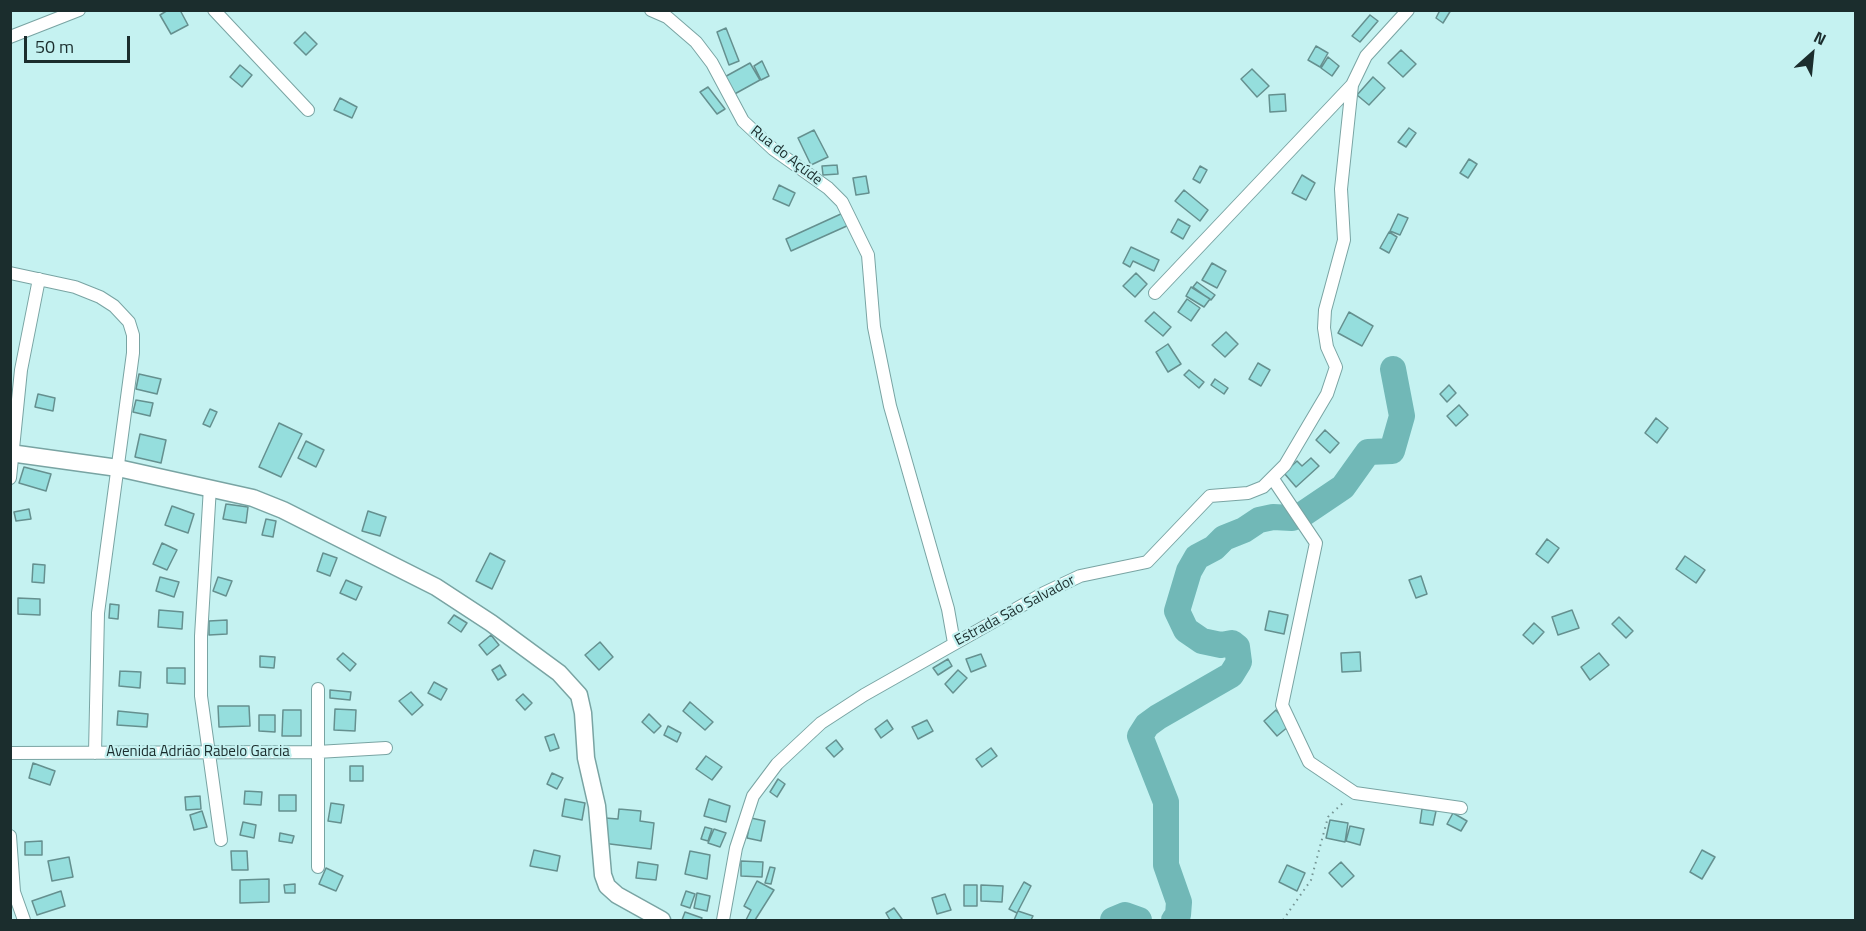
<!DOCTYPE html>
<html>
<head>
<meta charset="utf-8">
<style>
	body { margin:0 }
	#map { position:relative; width:1866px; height:931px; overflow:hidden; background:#c5f2f1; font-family:"Titillium Web",sans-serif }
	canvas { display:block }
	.frame { position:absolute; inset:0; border:12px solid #1b2d2d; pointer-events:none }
	.north { position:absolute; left:1782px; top:24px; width:60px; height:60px; -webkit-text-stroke:4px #c5f2f1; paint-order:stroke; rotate:27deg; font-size:16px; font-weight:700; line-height:24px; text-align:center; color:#1b2d2d }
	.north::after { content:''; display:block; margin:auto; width:21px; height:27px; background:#1b2d2d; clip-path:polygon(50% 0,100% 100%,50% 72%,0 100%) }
	.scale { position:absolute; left:24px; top:36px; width:106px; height:27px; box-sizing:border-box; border:3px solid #1b2d2d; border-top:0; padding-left:8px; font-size:18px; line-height:21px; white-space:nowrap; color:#1b2d2d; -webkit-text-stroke:4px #c5f2f1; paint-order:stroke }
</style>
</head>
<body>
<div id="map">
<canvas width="1866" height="931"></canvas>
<div class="frame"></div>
<div class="north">N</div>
<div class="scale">50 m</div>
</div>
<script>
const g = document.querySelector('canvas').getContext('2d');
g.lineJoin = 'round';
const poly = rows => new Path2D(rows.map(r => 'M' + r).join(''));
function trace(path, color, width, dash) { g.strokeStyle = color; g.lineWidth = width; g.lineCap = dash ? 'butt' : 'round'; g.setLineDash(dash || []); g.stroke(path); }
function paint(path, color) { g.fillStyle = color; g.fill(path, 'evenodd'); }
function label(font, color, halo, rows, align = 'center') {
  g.font = font + ' "Titillium Web",sans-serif'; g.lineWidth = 4.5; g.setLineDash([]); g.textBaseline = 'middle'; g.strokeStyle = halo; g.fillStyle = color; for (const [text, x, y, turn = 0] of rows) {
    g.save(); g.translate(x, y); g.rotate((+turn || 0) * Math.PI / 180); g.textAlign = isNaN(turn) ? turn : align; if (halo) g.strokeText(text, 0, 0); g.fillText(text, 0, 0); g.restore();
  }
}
const river = poly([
	[1113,920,1125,915,1139,920],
	[1174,920,1178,915,1179,902,1166,865,1166,802,1140,736,1147,725,1158,717,1231,675,1239,662,1237,647,1232,643,1221,645,1202,641,1186,630,1177,611,1189,571,1197,557,1214,548,1224,538,1244,530,1259,520,1273,517,1292,518,1303,514,1343,487,1368,452,1392,451,1402,416,1393,369]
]);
const building = poly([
	[168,10,180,10,188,25,171,34,160,15,168,10],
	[1440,10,1451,10,1443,23,1436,18,1440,10],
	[1370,15,1378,21,1360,42,1352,36,1370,15],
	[726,28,739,61,729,65,717,32,726,28],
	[305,32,317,44,306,55,294,43,305,32],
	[1316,46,1328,53,1320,67,1308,60,1316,46],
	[1401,50,1416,64,1403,77,1388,63,1401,50],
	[1328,57,1339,66,1332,76,1321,68,1328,57],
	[762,61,769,76,761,80,754,66,762,61],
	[750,63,760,80,731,96,721,79,750,63],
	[240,65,252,75,242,87,230,77,240,65],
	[1252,69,1269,86,1257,97,1241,79,1252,69],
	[1373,77,1385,88,1369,105,1357,95,1373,77],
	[708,87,725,109,717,114,700,92,708,87],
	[1285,94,1286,111,1270,112,1269,95,1285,94],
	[340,98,357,107,352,118,334,110,340,98],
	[1409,128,1416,133,1406,147,1398,142,1409,128],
	[814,130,828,157,811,165,798,138,814,130],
	[1469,159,1477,164,1468,178,1460,173,1469,159],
	[837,165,838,174,823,175,822,166,837,165],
	[1200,166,1207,170,1200,183,1193,179,1200,166],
	[1302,175,1315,183,1306,200,1292,193,1302,175],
	[866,176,869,193,856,195,853,178,866,176],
	[779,185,795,193,789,206,773,199,779,185],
	[1184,190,1208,210,1200,221,1175,201,1184,190],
	[843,213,849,225,791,251,786,239,843,213],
	[1398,214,1408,218,1400,235,1390,231,1398,214],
	[1178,219,1190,226,1183,239,1171,232,1178,219],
	[1389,232,1397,237,1389,253,1380,248,1389,232],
	[1131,247,1159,260,1154,271,1133,261,1130,267,1123,263,1131,247],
	[1212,263,1226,271,1217,288,1202,280,1212,263],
	[1136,273,1147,284,1135,297,1123,286,1136,273],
	[1197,282,1215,295,1211,300,1193,287,1197,282],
	[1191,287,1210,299,1204,307,1186,296,1191,287],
	[1187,299,1200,308,1191,321,1178,312,1187,299],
	[1154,312,1171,327,1163,336,1145,321,1154,312],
	[1349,312,1373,326,1362,346,1338,333,1349,312],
	[1226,332,1238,344,1225,357,1212,345,1226,332],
	[1168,344,1181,364,1168,372,1156,352,1168,344],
	[1258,363,1270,370,1261,386,1249,379,1258,363],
	[1189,370,1204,382,1199,388,1184,375,1189,370],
	[139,374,161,379,157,394,136,389,139,374],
	[1215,379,1228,388,1224,394,1211,385,1215,379],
	[1449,385,1456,393,1447,402,1440,394,1449,385],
	[38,394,55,398,53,411,35,407,38,394],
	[136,400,153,403,150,416,133,412,136,400],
	[1459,405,1468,415,1456,426,1447,416,1459,405],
	[210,409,217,412,210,427,203,424,210,409],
	[1656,418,1668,428,1657,443,1645,433,1656,418],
	[279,423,302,434,281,477,259,467,279,423],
	[1325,430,1339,443,1330,453,1316,440,1325,430],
	[140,434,166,440,161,463,135,457,140,434],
	[306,441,324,450,316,467,298,458,306,441],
	[1311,458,1319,466,1296,487,1284,473,1297,461,1302,466,1311,458],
	[24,467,51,474,46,491,19,483,24,467],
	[226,504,248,507,246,523,223,519,226,504],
	[172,506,194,514,188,533,165,525,172,506],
	[29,509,31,519,16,521,14,512,29,509],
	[368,511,386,517,380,536,362,531,368,511],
	[266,519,276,521,273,537,262,535,266,519],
	[1547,539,1559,548,1548,563,1536,554,1547,539],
	[162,543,177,550,167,570,153,564,162,543],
	[323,553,337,558,330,576,317,571,323,553],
	[490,553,505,561,492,589,476,581,490,553],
	[1685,556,1705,570,1696,583,1676,569,1685,556],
	[33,564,45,565,44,583,32,582,33,564],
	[1421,576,1427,594,1416,598,1409,580,1421,576],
	[160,577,179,582,174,597,156,591,160,577],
	[218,577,232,581,226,596,213,591,218,577],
	[346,580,362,587,356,600,340,593,346,580],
	[18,598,40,599,40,615,18,614,18,598],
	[110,604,119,605,118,619,109,618,110,604],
	[159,610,183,612,182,629,158,627,159,610],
	[1572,610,1579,628,1558,635,1552,617,1572,610],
	[1269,611,1288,615,1284,634,1265,630,1269,611],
	[454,615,467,623,461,632,448,623,454,615],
	[1619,617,1633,631,1626,638,1612,624,1619,617],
	[227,620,227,634,209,635,209,621,227,620],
	[1534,623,1544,632,1533,644,1523,635,1534,623],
	[491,635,499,645,487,655,479,645,491,635],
	[600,642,613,657,599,670,585,655,600,642],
	[1360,652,1361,671,1342,672,1341,653,1360,652],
	[343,653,356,664,350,671,337,659,343,653],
	[1599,653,1609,665,1590,680,1581,667,1599,653],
	[981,654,986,666,971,672,966,659,981,654],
	[260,656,275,657,274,668,260,667,260,656],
	[948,659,952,666,938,675,933,668,948,659],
	[500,665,506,675,498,680,492,670,500,665],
	[167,668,185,668,185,684,167,683,167,668],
	[958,670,967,678,953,693,945,684,958,670],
	[120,671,141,672,140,688,119,686,120,671],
	[434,682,447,689,441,700,428,693,434,682],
	[330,690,351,692,350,700,330,698,330,690],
	[411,692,423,705,412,715,399,701,411,692],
	[523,694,532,703,525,710,516,700,523,694],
	[690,702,713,722,705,730,683,711,690,702],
	[218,706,249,706,250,726,219,727,218,706],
	[335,709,356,710,355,731,334,730,335,709],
	[283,710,301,710,301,736,282,736,283,710],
	[1276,710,1289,726,1277,736,1264,721,1276,710],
	[118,711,148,714,147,727,117,725,118,711],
	[649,714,661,726,654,733,642,722,649,714],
	[259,715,275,715,275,732,259,731,259,715],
	[887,720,893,729,881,738,875,729,887,720],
	[927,720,933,731,918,739,912,727,927,720],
	[668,726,681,733,677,742,664,735,668,726],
	[554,734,559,748,550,751,545,737,554,734],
	[836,740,843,749,834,757,826,748,836,740],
	[991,748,997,756,982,767,976,759,991,748],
	[706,756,722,767,712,780,696,769,706,756],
	[33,763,55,771,50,785,29,778,33,763],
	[350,766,363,766,363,781,350,781,350,766],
	[552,773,563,778,557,789,547,784,552,773],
	[778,779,785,784,777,797,770,792,778,779],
	[245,791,262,792,261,805,244,804,245,791],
	[279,795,296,795,296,811,279,811,279,795],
	[200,796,201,809,186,810,185,797,200,796],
	[565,799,585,803,582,820,562,816,565,799],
	[709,799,730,806,726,822,704,816,709,799],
	[331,803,344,805,341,823,328,821,331,803],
	[619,809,641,811,640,821,654,823,651,849,602,843,605,818,618,819,619,809],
	[1422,809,1436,811,1433,825,1420,823,1422,809],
	[202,811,207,827,194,830,190,815,202,811],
	[1453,813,1467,821,1461,831,1447,824,1453,813],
	[751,818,765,821,761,841,747,838,751,818],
	[1330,820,1348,823,1345,842,1326,838,1330,820],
	[243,822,256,825,254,838,240,835,243,822],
	[1350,826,1364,829,1360,845,1346,841,1350,826],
	[705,827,712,829,708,841,701,839,705,827],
	[714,829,726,833,720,847,708,843,714,829],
	[280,833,294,836,292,843,279,841,280,833],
	[42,841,42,855,25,855,25,842,42,841],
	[534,850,560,856,557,871,530,866,534,850],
	[1702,850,1715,857,1702,879,1690,872,1702,850],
	[231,851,247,851,248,870,232,870,231,851],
	[690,851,710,855,707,879,685,874,690,851],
	[69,857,73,877,52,881,48,861,69,857],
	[741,861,763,862,762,877,741,876,741,861],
	[638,862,658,865,656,880,636,878,638,862],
	[1341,862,1354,876,1342,887,1329,873,1341,862],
	[1287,865,1305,873,1297,891,1279,882,1287,865],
	[770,867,775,868,771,884,765,883,770,867],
	[326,868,343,876,336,891,319,884,326,868],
	[269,879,269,902,240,903,240,880,269,879],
	[757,881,774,890,755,920,746,920,751,910,744,906,757,881],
	[1024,882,1031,886,1017,913,1009,909,1024,882],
	[295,884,295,893,285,893,284,885,295,884],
	[964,885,977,885,977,906,964,906,964,885],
	[981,885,1003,886,1002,902,981,901,981,885],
	[61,891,65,906,37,915,32,901,61,891],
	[686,891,695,894,690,908,681,905,686,891],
	[697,893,710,896,707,911,694,908,697,893],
	[945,894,951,910,937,914,932,898,945,894],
	[894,908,902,919,899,920,890,920,886,913,894,908],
	[1018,911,1033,916,1031,920,1014,920,1018,911],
	[685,912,702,918,701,920,682,920,685,912]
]);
const path = poly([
	[1283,920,1311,880,1328,817,1345,801]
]);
const minor = poly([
	[214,10,308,110],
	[651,10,667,17,696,42,712,63,743,121,773,149,828,188,842,202,868,255,874,327,890,406,948,609,954,643],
	[10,37,79,10],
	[10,273,75,287,100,297,114,306,129,322,133,335,133,353,98,613,95,753],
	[1155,293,1352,85],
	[10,478,21,370,39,279],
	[1273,479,1316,543,1282,705,1309,762,1355,793,1461,808],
	[210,487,201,636,201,696,221,840],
	[10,753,317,752,386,748],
	[10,836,14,892,24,920],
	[318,867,318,689],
	[723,920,736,848,753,796,777,764,821,723,864,695,1044,593,1080,576,1147,562,1210,496,1248,493,1263,487,1285,465,1327,394,1336,367,1327,347,1324,328,1325,310,1344,240,1341,189,1352,85,1366,56,1408,10]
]);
const tertiary = poly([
	[10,453,118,468,253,498,283,510,436,587,491,623,559,673,579,695,583,713,586,758,597,806,603,875,607,886,617,895,662,920]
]);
const streetNames = [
	["Rua do Açúde",786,156,38],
	["Estrada São Salvador",1015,611,-28],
	["Avenida Adrião Rabelo Garcia",198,752]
];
trace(river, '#71b8b7', 26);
paint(building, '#95dedd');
trace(building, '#65908f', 1.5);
trace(minor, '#79a4a3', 14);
trace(tertiary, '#79a4a3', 19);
trace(path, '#749493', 2, [1.5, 4.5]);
trace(minor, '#fff', 12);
trace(tertiary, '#fff', 16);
label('15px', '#1b2d2d', '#c5f2f1', streetNames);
</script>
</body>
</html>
